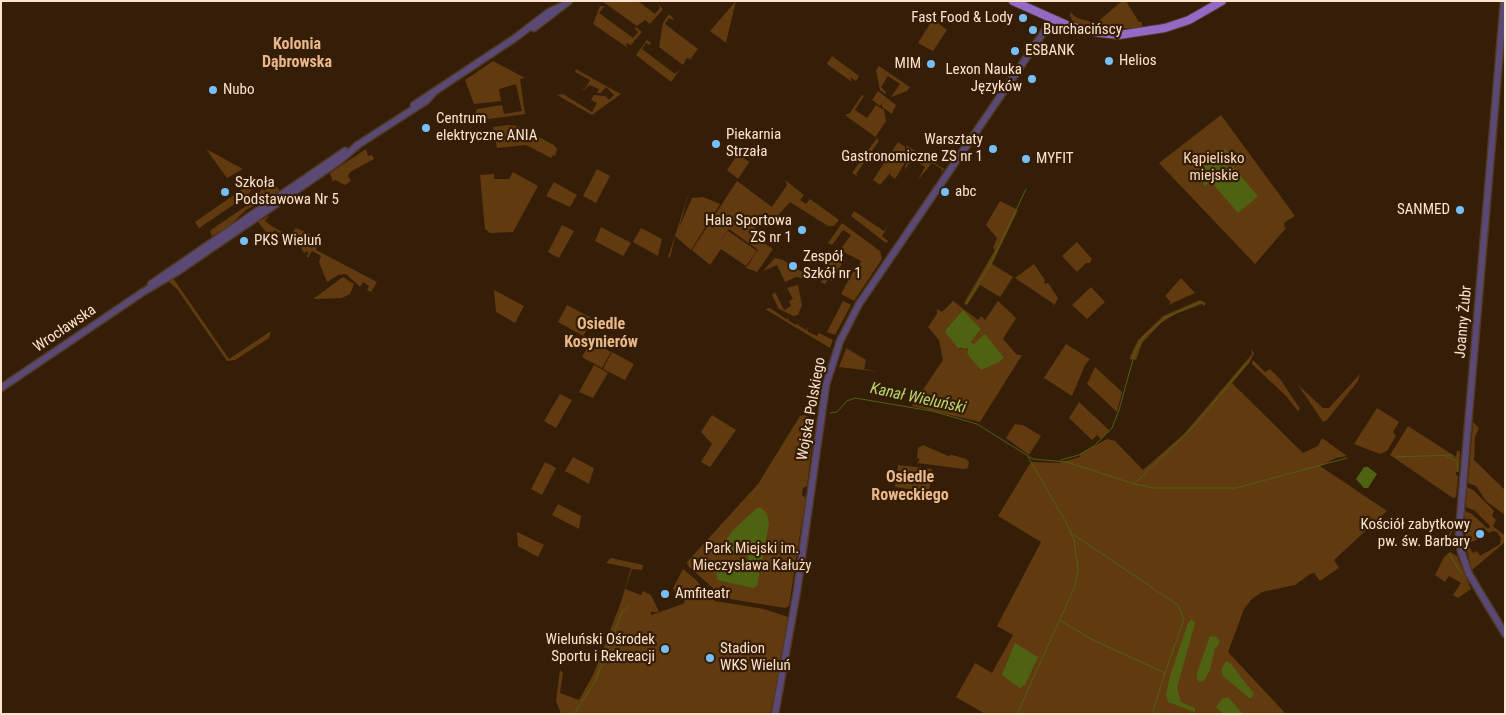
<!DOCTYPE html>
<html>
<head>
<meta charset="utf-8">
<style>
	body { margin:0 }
	#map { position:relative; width:1506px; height:715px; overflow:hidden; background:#351e07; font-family:"Roboto Condensed",sans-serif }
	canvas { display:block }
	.frame { position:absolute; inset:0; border:2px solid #fde2cc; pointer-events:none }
</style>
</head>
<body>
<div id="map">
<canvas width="1506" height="715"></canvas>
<div class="frame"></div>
</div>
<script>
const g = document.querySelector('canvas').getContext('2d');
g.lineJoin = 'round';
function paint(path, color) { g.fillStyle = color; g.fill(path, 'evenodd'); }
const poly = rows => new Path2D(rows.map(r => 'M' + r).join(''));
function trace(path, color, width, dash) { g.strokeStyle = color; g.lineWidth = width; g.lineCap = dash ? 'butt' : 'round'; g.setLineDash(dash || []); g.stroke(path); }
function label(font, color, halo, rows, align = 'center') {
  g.font = font + ' "Roboto Condensed",sans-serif'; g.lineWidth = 4.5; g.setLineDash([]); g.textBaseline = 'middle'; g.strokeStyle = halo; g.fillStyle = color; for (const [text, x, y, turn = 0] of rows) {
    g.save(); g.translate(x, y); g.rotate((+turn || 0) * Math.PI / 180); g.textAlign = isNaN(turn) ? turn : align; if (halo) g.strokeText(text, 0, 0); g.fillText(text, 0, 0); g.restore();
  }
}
const green = poly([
	[602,1,638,1,655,14,660,8,658,4,663,9,650,24,645,20,637,26],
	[736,1,726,42,729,45,710,31],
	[1122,1,1126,1,1139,22,1142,22,1142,28,1101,28,1081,24,1073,21,1070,16,1070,12,1077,18,1096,23],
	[600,6,608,7,604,7,599,13,633,38,638,32,635,29,636,27,642,32,631,45,627,43,626,45,628,48,593,24],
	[669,14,674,19,673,20,669,18,665,24,698,49,689,61,690,59,687,58,683,65,659,47,663,23],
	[933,19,947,30,933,51,918,43],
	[647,40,651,43,650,45,646,43,642,49,675,74,681,68,671,82,636,55],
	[832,56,859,76,856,81,850,77,852,82,827,64],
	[493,61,525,78,520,79,525,114,482,120,475,114,477,109,502,105,504,114,522,111,516,84,499,89,501,101,474,104,465,80],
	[879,66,910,87,907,91,891,97,900,84,888,76,881,87,886,92,885,94,880,90,876,70],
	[576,69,606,86,621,94,592,115,557,95,563,94,592,112,597,103,591,100,594,95,605,96,609,100,614,95,606,87,601,93,597,93,599,89,589,85,585,90,581,88,585,89,590,80,575,72],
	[878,91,896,105,892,114,882,107,882,104,880,106,872,100],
	[862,95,864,96,855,110,867,118,876,105,884,110,886,121,876,136,879,141,856,174,859,177,852,173,877,138,845,115,850,113],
	[1221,115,1295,216,1285,222,1284,226,1286,228,1255,264,1159,163],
	[508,125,517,126,554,145,557,149,555,156,553,155,551,158,526,145,497,148,493,127],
	[898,142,905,147,906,161,895,179,890,175,891,172,880,185,873,180],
	[906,145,944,169,941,173,942,169,932,163,918,180,925,167,913,159,904,170,909,157],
	[206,149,243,169,227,178],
	[366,149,368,156,372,155,374,159,350,172,348,176,351,181,345,185,335,180,333,182,330,173],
	[738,154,749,162,753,156,756,158,752,158,738,179,727,170],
	[597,169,610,176,596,203,583,196],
	[513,172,538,186,513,232,490,233,485,229,480,175,494,174,494,179,509,179],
	[785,180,804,195,800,200,806,204,810,199,839,220,834,226,828,226,790,202,773,221,765,215,751,234,773,249,757,272,746,268,758,250,729,229,716,246,728,231,757,251,746,266,721,249,710,265,692,250,737,181,772,207,787,185],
	[266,181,271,183,269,187,272,189,275,185,280,191,246,210,227,228,212,236,210,232,211,230,252,202,262,189,265,191,268,184],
	[554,182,577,195,570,207,546,196],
	[250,184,253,187,248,195,199,228,195,222],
	[690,190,679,228,692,198,703,197,720,204,691,250,675,236,670,258,668,257],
	[1000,201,1018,210,992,264,1013,277,1000,297,980,285,967,305,964,303,995,250,993,248,997,238,986,225],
	[854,211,884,231,890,223,882,236,888,241,886,243,851,216],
	[270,215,265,221,273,227,290,236,296,228,310,234,309,243,317,247,316,250,377,282,371,292,367,290,369,286,363,282,360,287,346,274,338,275,327,282,319,262,321,256,312,251,308,258,306,256,309,254,307,251,304,253,299,244,297,245,275,230,269,236,258,222],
	[842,223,880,251,882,259,854,301,841,294,857,265,859,266,861,261,840,250,851,235,843,230,832,245,828,243],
	[562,225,574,231,559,258,548,252],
	[601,227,631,243,623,256,595,241],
	[641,228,662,239,658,256,633,242],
	[1077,242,1092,259,1090,263,1086,263,1077,272,1062,256],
	[832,257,842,264,831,281,825,277,828,279,825,284,821,282,822,278,810,275,809,279,796,277,785,282,777,265,763,271,775,258,783,260,802,272,815,270,821,274],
	[1034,264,1045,280,1044,282,1045,284,1048,283,1058,298,1053,308,1054,304,1015,278],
	[343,277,354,284,350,294,342,298,313,299],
	[173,278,229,359,271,331,269,338,235,360,227,361,177,289,168,281],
	[1181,278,1195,293,1168,305,1171,302,1165,296],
	[798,285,802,305,798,315,793,316,779,309,772,295,775,292,784,310,791,306,789,301,793,299,787,288],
	[1091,287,1105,302,1087,319,1089,321,1072,305,1063,294,1072,305],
	[494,290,524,306,515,323,496,312],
	[1200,300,1206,303,1204,306,1202,304,1175,314,1161,323,1142,343,1136,360,1129,359,1138,340,1163,316],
	[843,301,851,305,835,335,827,332],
	[953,301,978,320,981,316,985,320,998,301,1016,318,1003,339,1017,355,1022,355,980,422,912,406,943,360,939,340,928,327,937,314,937,309,942,312],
	[963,310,981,329,971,342,975,344,984,334,986,335,977,365,967,354,968,348,966,347,960,349,945,330],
	[567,305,593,319,583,336,558,322],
	[770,308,786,319,789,318,788,320,796,325,799,323,798,325,806,330,808,327,807,331,817,336,819,333,833,340,830,348,765,309],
	[854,328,846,348,866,360,864,369,879,372,839,367,835,377],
	[591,341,611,352,602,368,582,357],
	[1066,344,1090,359,1085,365,1072,396,1044,378],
	[1251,349,1254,353,1250,362,1232,383,1303,453,1318,446,1322,438,1347,456,1336,458,1320,466,1387,511,1334,560,1339,568,1320,581,1314,573,1310,574,1295,585,1262,592,1252,599,1244,609,1228,652,1286,714,985,714,956,697,975,663,992,673,1013,635,997,626,1041,542,998,516,1029,465,1032,462,1059,463,1080,457,1080,454,1107,439,1115,441,1143,470,1184,434,1252,354],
	[612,352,634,364,625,380,603,369],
	[1253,360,1265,372,1270,369,1280,379,1300,409,1298,411,1286,396,1252,364],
	[594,365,608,373,593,398,579,392],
	[1095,367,1122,392,1117,412,1087,384],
	[1360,374,1358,381,1327,420,1323,422,1298,385,1323,408,1329,408],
	[560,394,572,400,556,428,544,421],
	[1079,402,1109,430,1101,439,1097,435,1092,440,1069,418],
	[1377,408,1399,422,1393,432,1396,436,1387,451,1380,454,1354,444],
	[712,415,736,430,710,467,701,462,712,444,701,432],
	[804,415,815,420,807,486,803,488,802,495,806,498,806,507,792,607,804,507,789,606,785,608,724,598,688,566,687,562,758,484,800,416],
	[1473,422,1479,428,1475,437,1474,460,1505,490,1505,515,1486,501,1476,486,1468,483],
	[1015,424,1023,425,1041,436,1029,455,1006,438],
	[1408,426,1456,457,1457,450,1460,452,1459,472,1456,472,1456,475,1458,476,1456,497,1453,498,1390,455],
	[923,445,948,456,952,455,966,459,969,462,968,468,964,469,917,463,920,459,917,458,918,448],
	[573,457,594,468,589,484,565,471],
	[545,462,556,468,542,495,531,489],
	[898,465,932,469,929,492,895,487],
	[1467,487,1473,490,1494,511,1492,516,1496,520,1493,526,1505,536,1505,542,1472,570,1466,547,1469,547,1473,553,1477,551,1480,556,1500,544,1501,538,1497,532,1493,531,1489,533,1483,527,1476,536,1478,539,1465,545,1465,511,1472,514,1488,529,1490,526,1475,511,1466,507],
	[558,504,581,516,579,529,552,515],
	[517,532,544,545,538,557,518,546],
	[1450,552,1457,556,1471,589,1458,598,1453,595,1461,583,1449,576,1445,582,1435,575,1444,557],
	[611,558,643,565,642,570,632,569,625,589,641,595,643,591,651,595,659,612,651,612,651,615,683,604,685,601,677,597,673,588,683,569,695,579,715,601,764,609,788,617,774,698,789,616,775,701,773,701,770,714,561,714,556,701,560,670,563,673,560,693,579,700,594,673,621,602,631,568,606,563]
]);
const water = poly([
	[1225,149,1235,160,1205,186,1196,174],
	[1232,166,1258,196,1238,213,1212,183],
	[963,310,981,329,971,342,974,344,984,334,986,335,1004,358,999,362,981,370,967,354,968,348,958,348,945,332,946,329],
	[1364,467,1368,467,1377,474,1368,488,1364,488,1356,479],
	[757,508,761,508,767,514,769,524,757,586,753,588,717,580,716,569,720,560,742,564,748,561,748,555,745,551,741,550,725,555,721,552,721,547,733,530],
	[1192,619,1195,623,1177,688,1181,702,1195,708,1195,712,1168,702,1166,695,1170,676,1188,623],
	[1210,636,1217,637,1220,642,1215,649,1210,670,1204,681,1200,682,1197,679,1197,673],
	[1015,643,1038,657,1025,685,1020,688,1002,675],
	[1226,661,1231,664,1254,694,1251,698,1249,698,1223,676,1221,670],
	[1228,697,1243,714,1223,714,1216,707,1222,699]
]);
const stream = poly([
	[966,304,991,263,1026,189],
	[830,413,837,412,847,401,855,398,932,411,977,424,1033,459,1067,462,1134,484,1154,488,1236,488,1347,458],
	[1446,456,1458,462,1457,470],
	[1396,457,1452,455],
	[1061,460,1079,455,1094,446,1112,428,1119,410,1135,352,1144,336,1165,318,1201,302],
	[1134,484,1194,426,1248,362],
	[1071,533,1178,605,1184,619,1165,673],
	[1448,538,1453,529,1454,519],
	[1449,554,1462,574],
	[1061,621,1091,639,1165,673,1152,714],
	[574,714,595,682,622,612,628,607],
	[1017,714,1075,586,1078,569,1074,540,1067,524,1028,457]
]);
const minor = poly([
	[1504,1,1459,531,1461,551,1469,574,1505,634],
	[534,28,569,1],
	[414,105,515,38,549,12,564,5],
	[356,146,426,101,434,92],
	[151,284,345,151],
	[1,388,143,292,177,272,339,161,358,145],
	[775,714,797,591,826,385,840,341,859,304,1052,20]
]);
const major = poly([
	[1013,1,1069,26,1100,33,1119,35,1165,28,1189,20,1222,1]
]);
const markers = [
	[1023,18,5,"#77c0f7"],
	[1033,30,5,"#77c0f7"],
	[1015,51,5,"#77c0f7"],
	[1109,61,5,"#77c0f7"],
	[931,64,5,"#77c0f7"],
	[1032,79,5,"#77c0f7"],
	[213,90,5,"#77c0f7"],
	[426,128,5,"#77c0f7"],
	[716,144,5,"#77c0f7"],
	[993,149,5,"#77c0f7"],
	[1026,159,5,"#77c0f7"],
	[225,192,5,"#77c0f7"],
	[945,192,5,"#77c0f7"],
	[1460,210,5,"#77c0f7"],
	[802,230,5,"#77c0f7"],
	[244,241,5,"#77c0f7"],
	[793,266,5,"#77c0f7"],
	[1480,534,5,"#77c0f7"],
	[665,594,5,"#77c0f7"],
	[665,649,5,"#77c0f7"],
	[710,658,5,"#77c0f7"]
];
const poiNames = [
	["Fast Food & Lody",1013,18,"right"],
	["Burchacińscy",1043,30],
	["ESBANK",1025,51],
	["Helios",1119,61],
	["MIM",921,64,"right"],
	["Lexon Nauka",1022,70,"right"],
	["Języków",1022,87,"right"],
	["Nubo",223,90],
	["Centrum",436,119],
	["elektryczne ANIA",436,136],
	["Piekarnia",726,135],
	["Strzała",726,152],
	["Warsztaty",983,140,"right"],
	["Gastronomiczne ZS nr 1",983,157,"right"],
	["MYFIT",1036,159],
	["Szkoła",235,183],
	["Podstawowa Nr 5",235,200],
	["abc",955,192],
	["SANMED",1450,210,"right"],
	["Hala Sportowa",792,221,"right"],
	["ZS nr 1",792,238,"right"],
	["PKS Wieluń",254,241],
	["Zespół",803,257],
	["Szkół nr 1",803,274],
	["Kościół zabytkowy",1470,525,"right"],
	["pw. św. Barbary",1470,542,"right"],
	["Amfiteatr",675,594],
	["Wieluński Ośrodek",655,640,"right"],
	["Sportu i Rekreacji",655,657,"right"],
	["Stadion",720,649],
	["WKS Wieluń",720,666]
];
const parkNames = [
	["Kąpielisko",1214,159],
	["miejskie",1214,176],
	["Park Miejski im.",752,549],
	["Mieczysława Kałuży",752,566]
];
const streetNames = [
	["Joanny Żubr",1464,322,-85],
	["Wrocławska",65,329,-34],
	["Wojska Polskiego",812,409,-80]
];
const neighbourhoodNames = [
	["Kolonia",297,45],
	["Dąbrowska",297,63],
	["Osiedle",601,325],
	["Kosynierów",601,343],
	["Osiedle",910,478],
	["Roweckiego",910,496]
];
const waterNames = [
	["Kanał Wieluński",918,399,12]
];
paint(green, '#623a0f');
paint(water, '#4e6212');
trace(stream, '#4e6212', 1);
trace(minor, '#513923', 9);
trace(major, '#513923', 10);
trace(minor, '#5b4975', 6);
trace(major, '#926ac5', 8);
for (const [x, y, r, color] of markers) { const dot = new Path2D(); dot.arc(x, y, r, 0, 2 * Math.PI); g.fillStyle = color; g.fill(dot); trace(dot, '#351e07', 2); }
label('15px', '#fde2cc', '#351e07', poiNames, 'left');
label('15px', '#fcdabd', '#351e07', parkNames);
label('15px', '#fde2cc', '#351e07', streetNames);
label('bold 16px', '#e9b78a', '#351e07', neighbourhoodNames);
label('italic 16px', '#b9d770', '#351e07', waterNames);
</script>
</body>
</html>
